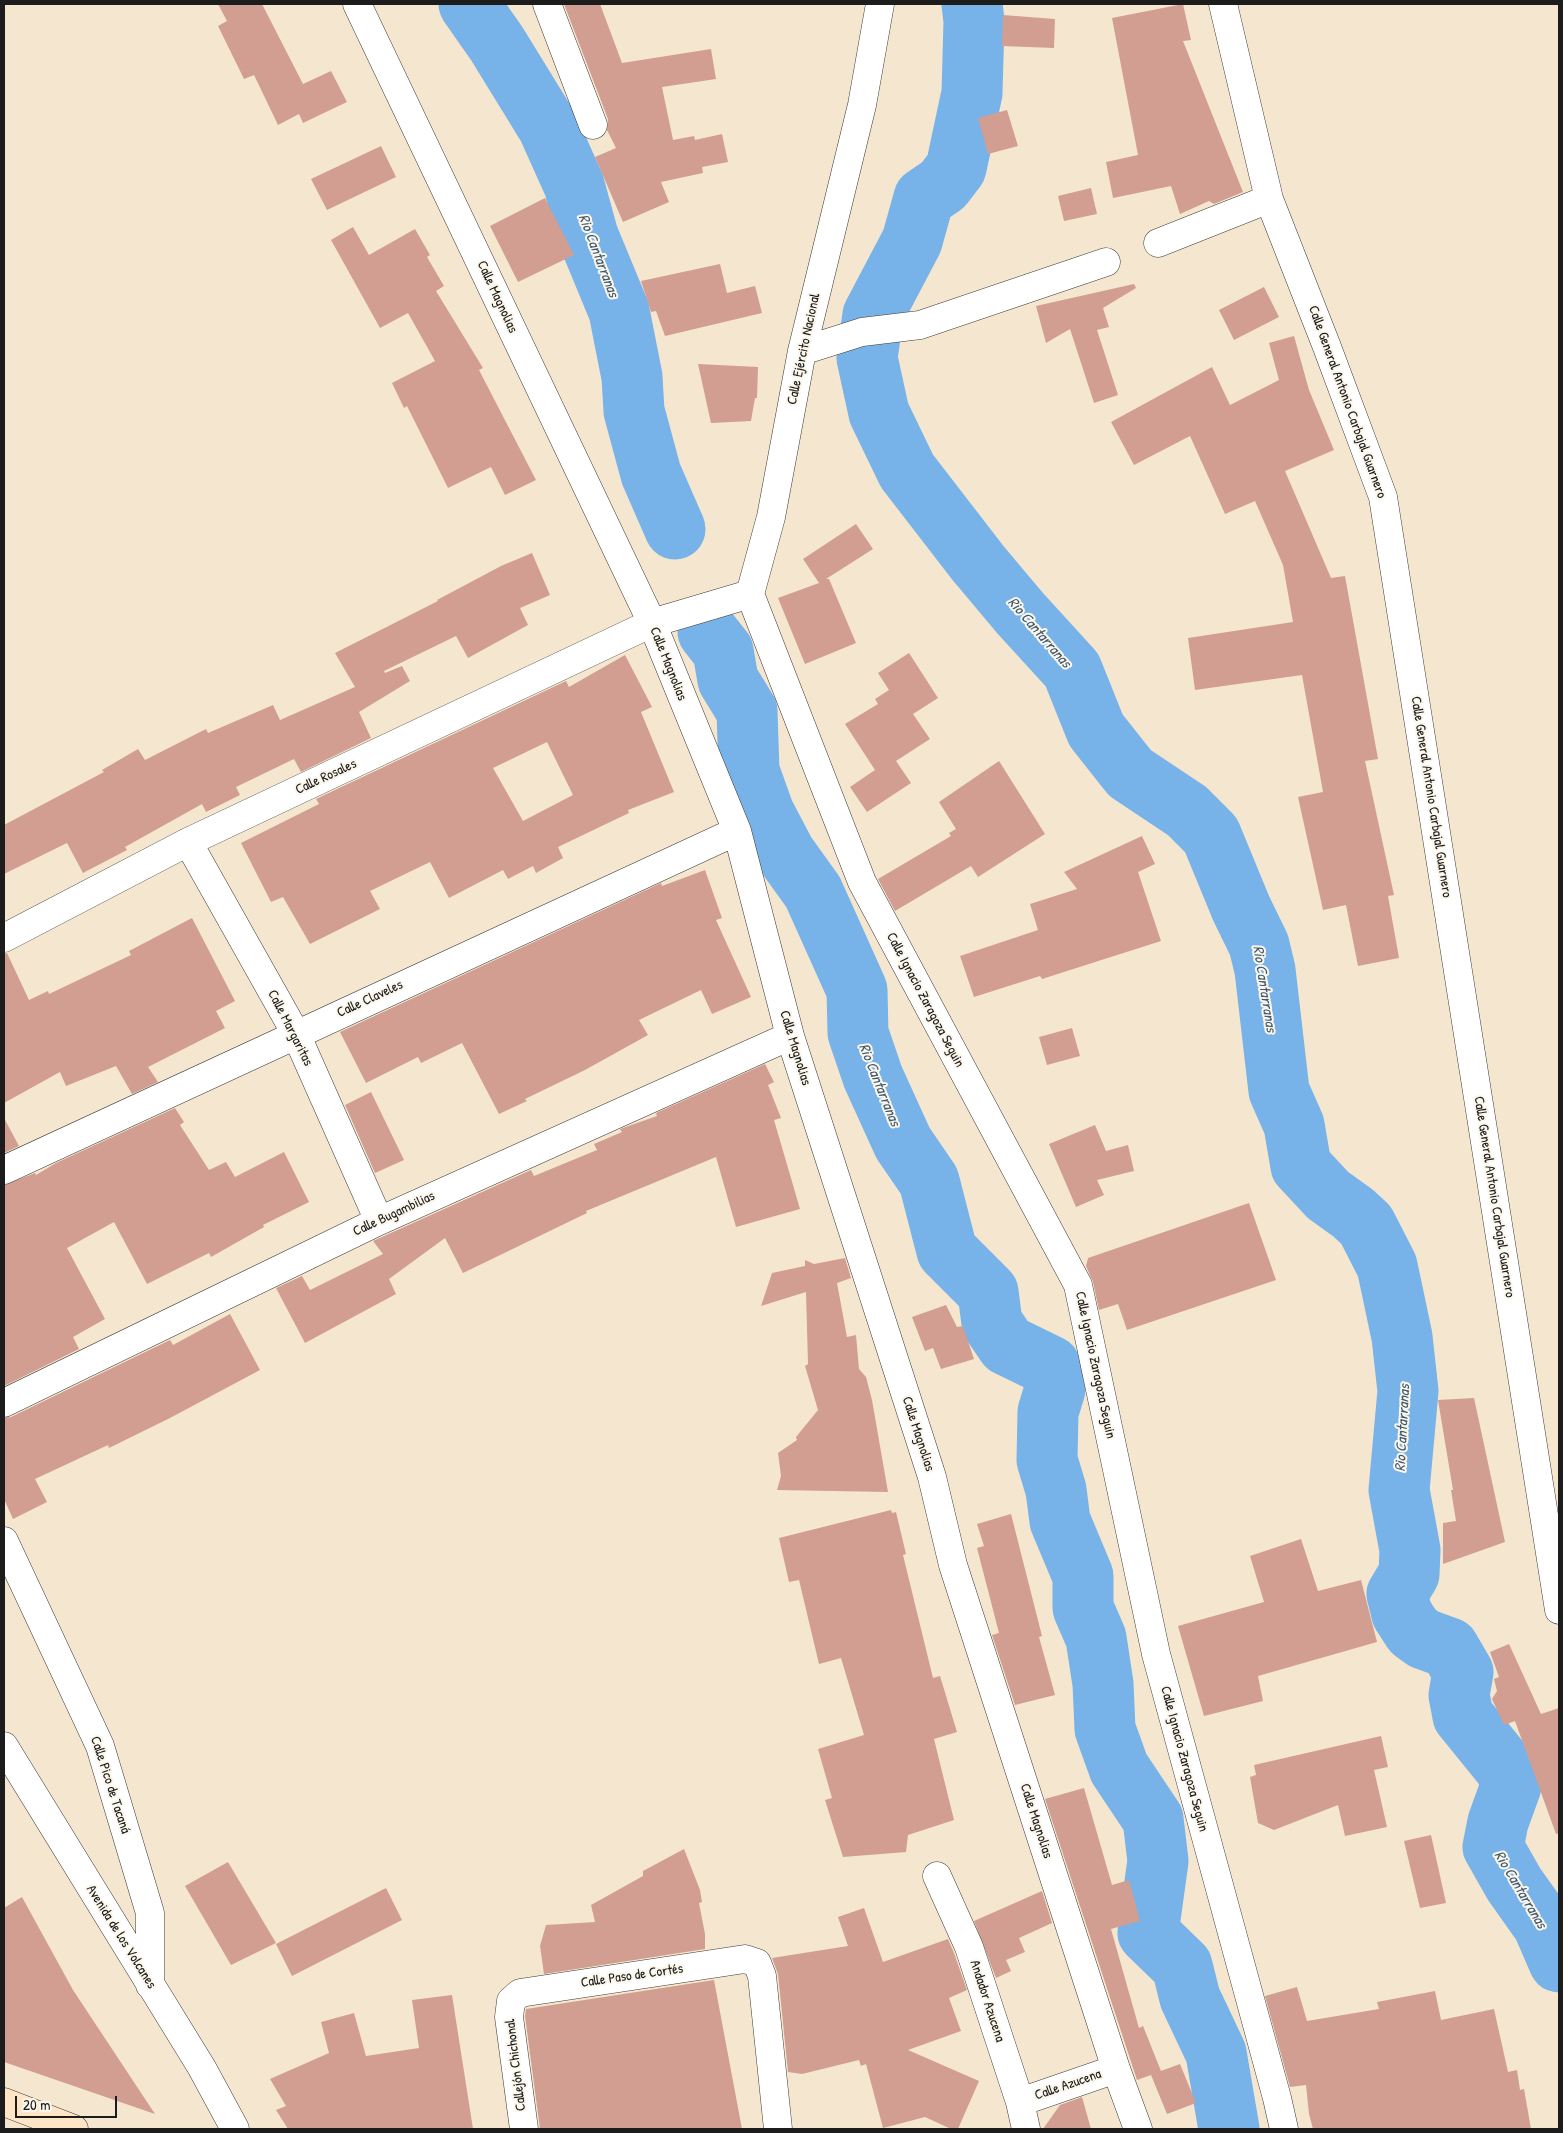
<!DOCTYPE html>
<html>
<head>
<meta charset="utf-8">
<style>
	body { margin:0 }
	#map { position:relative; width:1563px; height:2133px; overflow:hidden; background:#f5e7cf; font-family:"Patrick Hand",sans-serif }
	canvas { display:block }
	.frame { position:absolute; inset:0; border:5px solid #1c1c1c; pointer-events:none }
	.scale { position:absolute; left:15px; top:2096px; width:102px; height:22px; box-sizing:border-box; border:2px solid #1c1c1c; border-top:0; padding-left:6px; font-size:15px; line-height:18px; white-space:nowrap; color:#1c1c1c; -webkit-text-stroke:4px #fbf7ec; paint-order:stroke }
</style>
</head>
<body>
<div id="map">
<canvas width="1563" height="2133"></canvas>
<div class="frame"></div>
<div class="scale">20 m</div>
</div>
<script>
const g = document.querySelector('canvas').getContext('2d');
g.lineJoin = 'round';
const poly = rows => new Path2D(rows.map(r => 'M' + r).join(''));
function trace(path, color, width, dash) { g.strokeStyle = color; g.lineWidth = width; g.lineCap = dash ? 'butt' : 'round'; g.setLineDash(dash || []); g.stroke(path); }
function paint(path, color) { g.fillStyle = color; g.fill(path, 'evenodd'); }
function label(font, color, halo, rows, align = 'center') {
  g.font = font + ' "Patrick Hand",sans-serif'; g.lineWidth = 4; g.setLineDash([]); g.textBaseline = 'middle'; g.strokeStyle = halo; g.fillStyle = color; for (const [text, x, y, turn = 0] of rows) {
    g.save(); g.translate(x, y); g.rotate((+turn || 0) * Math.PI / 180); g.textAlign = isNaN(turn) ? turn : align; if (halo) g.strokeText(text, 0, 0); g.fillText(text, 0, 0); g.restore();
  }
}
const river = poly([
	[469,4,497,44,548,127,574,185,588,236,619,311,632,377,634,411,651,474,675,529],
	[972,4,974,21,972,93,956,168,943,185,924,198,912,241,873,315,867,358,879,413,907,471,978,563,1020,613,1072,670,1096,730,1130,773,1187,811,1211,835,1241,908,1259,945,1265,970,1279,1091,1294,1125,1301,1166,1328,1195,1353,1213,1366,1225,1387,1266,1402,1337,1408,1391,1399,1490,1410,1550,1409,1574,1397,1594,1402,1614,1413,1631,1424,1639,1449,1648,1463,1672,1459,1695,1463,1716,1506,1769,1511,1786,1498,1822,1493,1847,1514,1884,1543,1925,1559,1962],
	[708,632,723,651,728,680,747,711,749,771,764,813,785,853,813,892,857,990,858,1033,873,1077,903,1143,929,1181,947,1251,988,1292,992,1323,1007,1345,1050,1366,1055,1389,1048,1412,1047,1460,1056,1490,1060,1521,1083,1576,1083,1608,1096,1638,1103,1684,1105,1729,1119,1768,1153,1819,1158,1861,1148,1933,1182,1966,1190,1998,1216,2053,1229,2129]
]);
const building = poly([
	[218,4,262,4,303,84,331,71,347,102,303,123,299,114,278,125,254,75,244,79,218,26,227,21],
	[564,4,600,4,622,63,711,49,716,79,662,87,673,140,694,136,695,140,722,134,728,162,702,167,703,173,661,182,669,202,623,222,595,157,616,148,607,130,608,119],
	[1183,4,1191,40,1183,41,1243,192,1214,204,1209,201,1180,214,1171,186,1113,198,1106,162,1138,155,1112,18],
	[1003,15,1055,19,1054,48,1002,46],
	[1007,110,1018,146,988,154,978,118],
	[381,146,396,177,327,210,311,179],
	[1091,188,1097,214,1064,221,1058,196],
	[545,198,574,255,518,282,490,226],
	[353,227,369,255,415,229,430,255,427,257,444,286,436,291,483,368,479,370,536,480,505,495,491,467,448,488,407,406,404,408,392,383,435,361,408,313,380,328,331,240],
	[720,264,727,293,755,286,762,313,665,336,656,311,651,312,641,281],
	[1134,284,1136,288,1103,308,1109,327,1097,330,1118,395,1094,403,1070,329,1046,343,1036,306],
	[1264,287,1279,317,1234,340,1219,310],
	[1294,336,1309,390,1334,450,1285,471,1331,578,1345,576,1378,759,1365,761,1394,895,1388,896,1399,958,1358,966,1346,905,1323,910,1298,797,1323,792,1302,675,1195,690,1188,638,1293,622,1283,565,1255,501,1225,514,1190,436,1134,465,1111,422,1212,367,1230,405,1279,380,1269,343],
	[698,364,758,367,757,398,755,398,751,421,711,423],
	[856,524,873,549,826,579,829,579,856,643,805,664,778,598,819,583,803,559],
	[532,553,550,595,520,608,528,625,468,658,456,636,384,671,385,673,402,666,410,681,359,712,371,738,301,772,294,759,236,787,240,795,206,812,202,804,125,847,127,850,83,873,67,843,4,874,4,825,104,772,102,770,138,749,145,760,206,729,208,733,273,705,280,720,355,687,335,653,438,601,437,600,501,566],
	[909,653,938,698,913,714,930,739,896,761,911,783,867,812,850,787,875,770,845,724,878,704,875,699,889,690,878,673],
	[625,655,652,707,641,712,674,792,628,810,629,813,558,847,563,858,536,873,533,866,508,879,503,870,449,898,430,862,370,891,380,909,310,944,283,897,271,902,241,843,319,804,316,799,566,681,569,687],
	[547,742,573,795,523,821,493,768],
	[999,761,1045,834,978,877,971,866,895,911,878,879,951,836,949,833,956,829,939,802],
	[1142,836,1155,864,1138,872,1161,941,1042,979,1040,976,974,997,960,956,1038,930,1030,904,1077,889,1064,872],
	[705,870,722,918,716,920,751,997,712,1014,701,990,639,1020,648,1035,585,1070,525,1099,527,1101,499,1114,462,1043,421,1063,418,1057,366,1083,340,1032,661,883,662,886],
	[192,918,235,1001,216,1011,225,1028,148,1067,158,1082,132,1094,116,1066,66,1086,60,1072,4,1103,4,954,7,953,29,1000,48,991,49,994,131,955,129,951],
	[1072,1028,1080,1056,1047,1065,1039,1037],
	[765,1064,774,1082,768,1085,781,1118,774,1120,800,1209,736,1227,716,1157,586,1211,587,1213,463,1273,445,1238,389,1279,396,1294,305,1343,276,1288,302,1276,310,1290,383,1254,373,1241,531,1170,534,1176,597,1150,594,1144,622,1132,620,1129,657,1116,656,1113],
	[371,1092,404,1160,375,1173,345,1105],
	[175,1108,184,1122,180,1125,209,1170,226,1162,235,1177,284,1152,309,1202,263,1225,264,1227,211,1257,209,1253,147,1284,114,1222,67,1248,105,1319,73,1337,79,1349,4,1386,4,1185,35,1173,36,1175,56,1163],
	[4,1118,19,1146,4,1153],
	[1095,1125,1106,1151,1128,1145,1134,1171,1097,1180,1104,1195,1076,1207,1049,1144],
	[1249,1203,1276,1280,1127,1330,1118,1304,1099,1310,1093,1282,1086,1266,1088,1258],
	[845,1258,851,1278,837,1283,847,1337,856,1335,859,1369,866,1377,872,1400,888,1492,777,1490,781,1476,778,1453,797,1440,796,1437,818,1410,805,1366,808,1364,806,1292,761,1306,772,1273,805,1266,805,1260,814,1264],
	[946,1305,957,1327,963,1326,974,1359,941,1369,933,1348,925,1351,912,1317],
	[230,1314,260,1370,170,1418,109,1448,108,1445,35,1479,47,1502,13,1519,4,1499,4,1418,11,1417,170,1340,173,1345],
	[1474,1398,1505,1542,1443,1564,1443,1523,1456,1521,1451,1490,1453,1490,1438,1400],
	[891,1510,892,1513,896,1512,906,1554,903,1555,933,1678,940,1676,957,1732,934,1739,954,1820,908,1835,906,1852,843,1857,825,1800,832,1798,818,1749,864,1735,841,1658,819,1664,799,1580,789,1582,779,1538],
	[1011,1514,1042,1636,1039,1637,1055,1695,1015,1705,992,1635,999,1633,977,1548,984,1546,977,1524],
	[1301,1539,1318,1591,1361,1580,1377,1642,1258,1676,1263,1701,1204,1716,1178,1626,1264,1602,1250,1556],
	[1509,1644,1541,1714,1559,1708,1559,1833,1556,1834,1515,1721,1504,1725,1492,1699,1497,1691,1494,1679,1499,1677,1490,1652],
	[1381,1736,1388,1767,1374,1770,1387,1827,1345,1836,1338,1805,1274,1830,1258,1823,1250,1777,1256,1775,1254,1765],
	[1084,1788,1112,1885,1129,1880,1140,1921,1111,1929,1139,2028,1143,2026,1161,2071,1180,2064,1196,2103,1167,2114,1151,2075,1137,2080,1045,1799],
	[1431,1835,1446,1903,1420,1908,1404,1841],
	[684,1849,700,1890,702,1902,699,1903,705,1934,705,1949,544,1974,540,1946,546,1925,595,1922,591,1905,643,1876,643,1871],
	[228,1862,276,1943,231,1965,185,1886],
	[386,1888,402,1920,292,1976,276,1944],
	[1042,1891,1052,1923,1019,1938,1025,1952,1006,1960,1011,1971,996,1978,974,1921],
	[22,1897,73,1990,155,2114,4,2062,4,1908],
	[864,1908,883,1962,948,1939,954,1953,967,1990,949,1998,961,2031,908,2050,979,2081,958,2129,951,2129,925,2117,883,2128,866,2064,861,2066,859,2060,802,2074,788,2072,778,1974,772,1958,848,1946,838,1917],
	[714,1980,742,2129,540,2129,525,2016,526,2009],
	[1297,1987,1307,2021,1379,2009,1377,2002,1435,1991,1441,2020,1494,2009,1508,2072,1517,2070,1520,2090,1524,2089,1531,2129,1313,2129,1309,2114,1306,2085,1290,2087,1265,1996],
	[452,1995,473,2129,288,2129,276,2110,286,2106,270,2079,329,2053,321,2022,354,2013,366,2056,419,2048,412,2000],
	[1082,2097,1091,2129,1043,2129,1060,2105]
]);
const minor = poly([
	[357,4,652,623,737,831,790,1036,932,1477,953,1565,1116,2069,1138,2129],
	[547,4,593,125],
	[1223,4,1269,199,1327,347,1383,497,1559,1610],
	[1158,243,1269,199],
	[802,351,862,332,920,325,1106,262],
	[750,594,862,882,1078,1285,1156,1654,1277,2098,1284,2129],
	[188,842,296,1034,379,1221],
	[4,938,188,842,652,623,750,594,771,517,802,351,862,105,880,4],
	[4,1170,737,831],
	[4,1403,379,1221,790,1036],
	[937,1876,969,1947,1020,2102,1026,2129],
	[1020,2102,1116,2069],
	[524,2129,509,2017,511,2001,520,1993,745,1959,757,1963,762,1976,778,2129]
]);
const tertiary = poly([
	[4,1541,100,1746,150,1913,150,1985],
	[4,1746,202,2068,235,2129]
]);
const secondary = poly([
	[4,2102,74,2129]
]);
const streetNames = [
	["Calle Magnolias",497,297,65],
	["Calle Ejército Nacional",804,349,-78],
	["Calle General Antonio Carbajal Guarnero",1347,402,70],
	["Calle Magnolias",668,664,68],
	["Calle Rosales",326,777,-25],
	["Calle General Antonio Carbajal Guarnero",1431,797,81],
	["Calle Claveles",370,999,-25],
	["Calle Ignacio Zaragoza Seguin",925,1000,62],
	["Calle Margaritas",290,1028,63],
	["Calle Magnolias",795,1048,73],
	["Calle General Antonio Carbajal Guarnero",1494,1197,81],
	["Calle Bugambilias",394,1214,-25],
	["Calle Ignacio Zaragoza Seguin",1095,1365,78],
	["Calle Magnolias",918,1434,72],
	["Calle Ignacio Zaragoza Seguin",1184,1759,75],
	["Calle Pico de Tacaná",110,1785,72],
	["Calle Magnolias",1036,1821,72],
	["Avenida de los Volcanes",121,1937,58],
	["Calle Paso de Cortés",632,1976,-8],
	["Andador Azucena",987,2001,72],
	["Callejón Chichonal",516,2065,-97],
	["Calle Azucena",1068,2085,-19]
];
const waterNames = [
	["Rio Cantarranas",598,256,69],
	["Rio Cantarranas",1039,633,49],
	["Rio Cantarranas",1264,989,81],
	["Rio Cantarranas",879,1085,68],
	["Rio Cantarranas",1403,1428,-87],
	["Rio Cantarranas",1520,1890,59]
];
trace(river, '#77b2e9', 61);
paint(building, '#d29e91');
trace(minor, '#3d3a37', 29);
trace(tertiary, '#3d3a37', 29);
trace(secondary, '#3d3a37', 29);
trace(minor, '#fff', 28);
trace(tertiary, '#fff', 28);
trace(secondary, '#fde5c5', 28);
label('14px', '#1c1c1c', '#fbf7ec', streetNames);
label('italic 15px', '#40586e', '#fbf7ec', waterNames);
</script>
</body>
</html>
